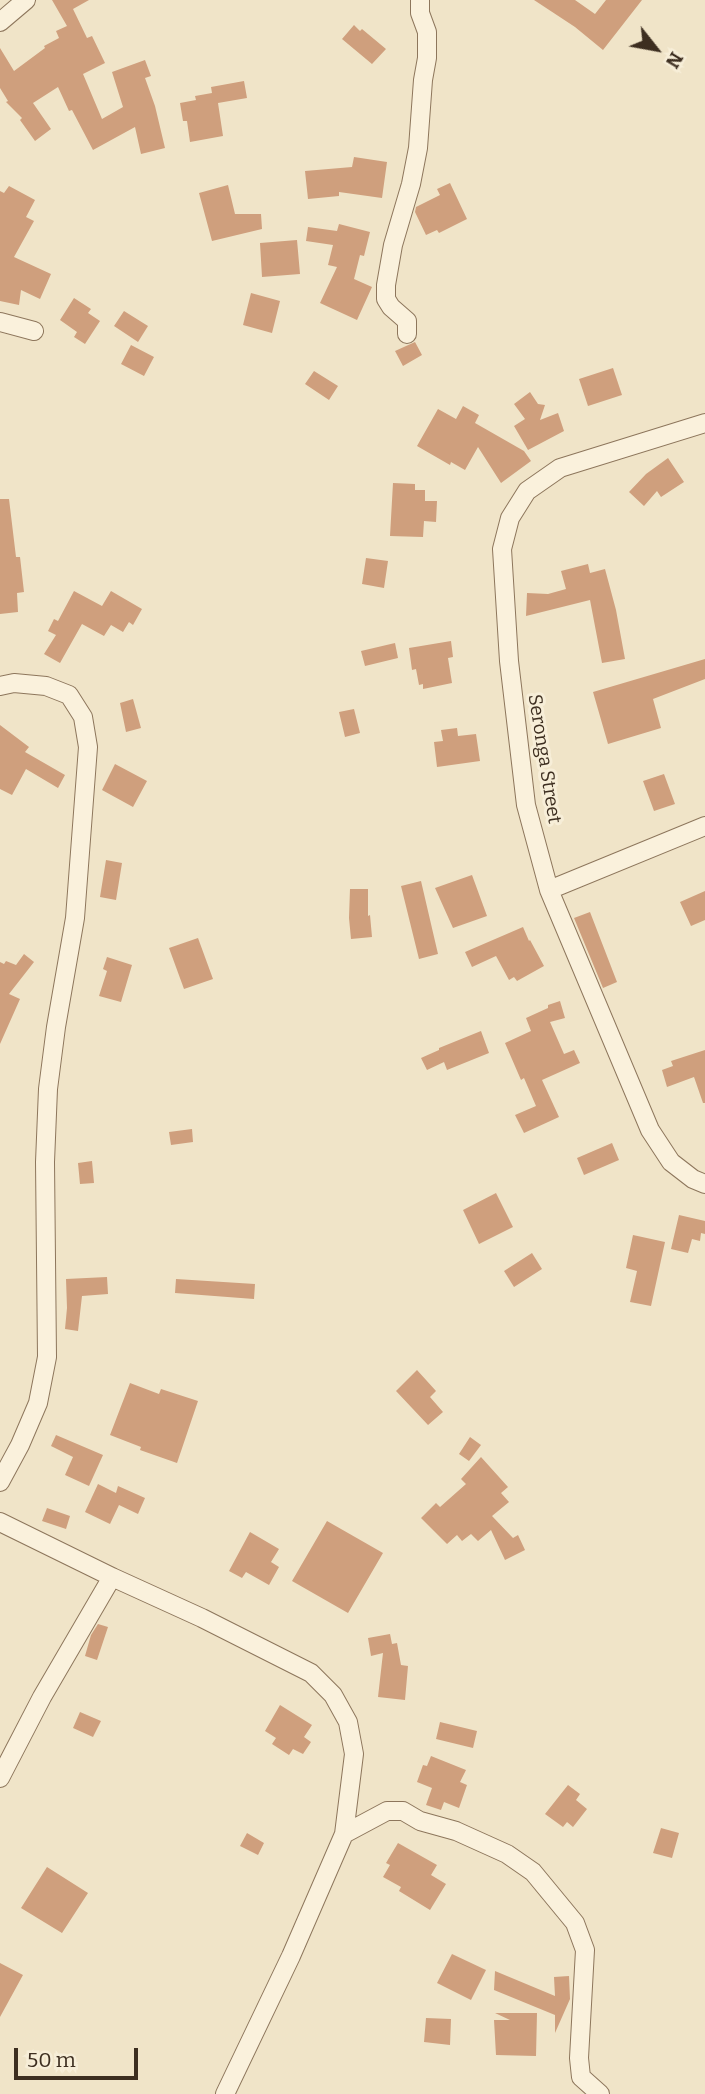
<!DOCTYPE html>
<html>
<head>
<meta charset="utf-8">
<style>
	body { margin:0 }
	#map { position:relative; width:705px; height:2094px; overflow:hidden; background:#f0e4c8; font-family:Bitter,serif }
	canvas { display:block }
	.north { position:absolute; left:621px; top:14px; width:70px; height:70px; -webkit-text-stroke:5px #f7eed8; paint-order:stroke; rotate:121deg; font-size:19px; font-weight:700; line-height:28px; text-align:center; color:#3d2e20 }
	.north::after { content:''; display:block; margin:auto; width:24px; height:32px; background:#3d2e20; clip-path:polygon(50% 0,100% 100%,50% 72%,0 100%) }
	.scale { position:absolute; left:14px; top:2048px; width:124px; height:32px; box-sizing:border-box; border:4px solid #3d2e20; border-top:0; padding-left:9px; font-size:21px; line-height:24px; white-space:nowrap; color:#3d2e20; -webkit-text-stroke:5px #f7eed8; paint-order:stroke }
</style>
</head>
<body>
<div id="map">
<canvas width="705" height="2094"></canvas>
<div class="north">N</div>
<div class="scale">50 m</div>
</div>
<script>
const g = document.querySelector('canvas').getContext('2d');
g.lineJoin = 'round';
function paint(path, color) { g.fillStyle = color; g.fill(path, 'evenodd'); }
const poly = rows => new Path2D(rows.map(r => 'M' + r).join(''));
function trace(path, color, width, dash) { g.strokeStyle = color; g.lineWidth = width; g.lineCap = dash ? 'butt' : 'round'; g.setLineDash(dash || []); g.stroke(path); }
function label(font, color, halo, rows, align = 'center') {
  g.font = font + ' Bitter,serif'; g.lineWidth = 6; g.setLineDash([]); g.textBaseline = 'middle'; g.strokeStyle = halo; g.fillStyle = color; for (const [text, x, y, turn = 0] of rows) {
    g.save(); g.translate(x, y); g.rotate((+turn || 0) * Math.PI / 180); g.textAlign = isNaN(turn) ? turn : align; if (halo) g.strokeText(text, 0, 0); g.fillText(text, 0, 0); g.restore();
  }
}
const building = poly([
	[52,0,89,0,73,9,87,38,92,36,105,63,83,74,102,119,123,107,112,72,145,60,151,76,145,78,155,106,165,148,141,154,135,127,93,150,72,110,69,111,58,87,33,103,51,129,35,141,20,120,22,118,6,102,8,101,0,88,0,48,14,71,45,48,44,46,59,38,56,31,67,26],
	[534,0,575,0,595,14,606,0,642,0,603,50,575,27],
	[354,25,360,31,362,29,386,49,372,64,342,39],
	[244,81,247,98,218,103,223,136,190,142,187,121,183,121,180,103,196,100,195,96,212,93,211,87],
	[354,157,387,162,382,198,339,192,339,196,308,199,305,171,352,167],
	[450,183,467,219,439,233,437,230,426,235,415,212,416,207,440,195,437,189],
	[228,185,235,214,261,214,262,229,212,241,199,193],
	[9,186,35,200,26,217,34,221,14,257,51,274,40,299,21,290,19,305,0,301,0,191,4,193],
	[339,224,370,232,364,256,360,255,354,279,372,287,357,320,320,303,337,267,328,265,333,245,306,241,308,227,337,231],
	[297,240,300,274,262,277,260,243],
	[251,293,280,301,272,333,243,325],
	[74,298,91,309,88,313,100,321,85,344,74,337,77,332,60,320],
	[124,311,148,326,138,342,114,326],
	[415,342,422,355,403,366,395,351],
	[131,345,154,357,144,376,121,364],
	[613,368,622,395,588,406,579,379],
	[314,371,338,386,329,400,305,384],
	[530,392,538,404,545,405,540,420,558,413,564,431,528,450,514,426,525,419,514,404],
	[463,406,479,415,475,423,524,451,531,461,501,483,478,447,465,470,451,462,450,465,417,446,438,409,456,419],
	[668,458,684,482,661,497,657,491,644,506,629,492,646,474],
	[393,483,415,484,415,490,425,490,425,501,437,501,436,522,424,521,423,537,390,536],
	[0,499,9,499,16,557,20,557,24,592,17,593,18,612,0,614],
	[366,558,388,561,384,588,362,584],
	[588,564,590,573,605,569,616,610,625,659,602,663,590,600,526,616,527,593,548,594,566,589,561,571],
	[74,591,102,606,111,591,142,609,133,625,129,622,123,632,111,625,104,636,82,624,60,663,44,654,56,635,48,631,54,619,58,621],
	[451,641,453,657,448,658,452,683,423,689,423,684,419,685,416,669,412,670,409,648],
	[395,643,398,658,365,666,361,651],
	[705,659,705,679,653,699,661,728,608,744,593,692],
	[133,699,141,728,126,732,120,703],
	[354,709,360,733,345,737,339,712],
	[0,725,29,747,25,752,65,775,58,788,26,769,12,795,0,789],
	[457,728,458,736,476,734,480,761,437,767,434,742,443,741,441,730],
	[115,764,147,781,133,807,102,790],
	[664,774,675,804,654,811,643,781],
	[106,860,122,863,116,900,100,897],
	[472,875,487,916,453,928,435,888],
	[421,881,438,954,419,959,401,886],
	[350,889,368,889,368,916,370,915,372,937,351,939,349,918],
	[705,891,705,920,691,926,680,902],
	[590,912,617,982,603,988,574,918],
	[523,927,529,941,530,940,544,966,517,981,514,977,509,980,496,956,472,967,465,952],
	[198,938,213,979,184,989,169,948],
	[24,954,34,962,9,994,20,999,0,1044,0,962,4,964,6,961,16,965],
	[107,957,132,965,121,1002,99,996,107,971,103,969],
	[560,1001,565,1018,550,1022,564,1054,574,1050,580,1063,542,1080,559,1117,524,1133,515,1115,536,1106,524,1078,521,1080,505,1043,531,1031,526,1018,548,1008,548,1005],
	[481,1031,489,1053,447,1070,444,1062,427,1070,421,1058,439,1050,439,1048],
	[705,1050,705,1103,703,1103,694,1077,667,1087,662,1070,673,1066,671,1061],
	[192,1129,193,1142,171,1145,169,1132],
	[612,1143,619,1160,584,1175,577,1158],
	[92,1161,94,1183,80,1184,78,1163],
	[496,1193,513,1227,479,1244,463,1210],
	[679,1215,705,1221,705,1234,701,1233,700,1241,692,1239,688,1253,671,1249],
	[633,1235,665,1242,651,1306,630,1302,637,1271,626,1268],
	[532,1253,542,1269,514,1287,504,1271],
	[107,1277,108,1294,82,1296,78,1331,65,1329,67,1308,66,1279],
	[176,1279,255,1284,254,1299,175,1293],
	[417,1370,436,1391,430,1397,443,1412,428,1425,396,1391],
	[130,1383,159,1394,161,1389,198,1401,177,1463,140,1450,141,1447,110,1435],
	[56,1435,103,1455,89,1486,65,1475,73,1457,51,1446],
	[470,1437,481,1445,469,1461,459,1454],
	[481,1457,508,1487,501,1493,509,1502,492,1516,513,1538,518,1535,525,1550,505,1560,491,1530,478,1541,471,1534,462,1541,457,1535,447,1544,421,1518,436,1503,440,1507,466,1484,461,1479],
	[98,1484,116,1493,118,1486,145,1498,138,1514,119,1505,110,1524,85,1512],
	[47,1508,70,1516,66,1529,42,1521],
	[327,1521,383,1553,348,1613,292,1581],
	[250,1532,279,1549,271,1562,279,1567,269,1585,246,1572,242,1578,229,1571],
	[98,1624,108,1627,97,1660,85,1656,91,1635],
	[390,1634,392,1644,397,1643,401,1665,408,1666,405,1700,378,1697,383,1653,371,1656,368,1638],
	[280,1705,312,1725,304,1737,311,1742,303,1754,293,1749,289,1755,272,1744,276,1738,265,1731],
	[80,1712,101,1721,93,1737,73,1728],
	[440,1722,477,1731,473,1748,436,1739],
	[431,1756,466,1770,460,1782,467,1785,459,1808,444,1802,441,1810,426,1805,432,1788,417,1782,423,1765,427,1766],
	[568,1785,580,1794,576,1800,587,1809,573,1827,567,1822,563,1827,545,1814],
	[661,1828,679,1833,672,1858,653,1853],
	[247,1833,264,1843,258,1855,240,1846],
	[398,1843,437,1865,431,1875,446,1884,430,1910,399,1891,401,1887,383,1877,390,1865,386,1863],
	[47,1867,88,1893,62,1933,21,1908],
	[452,1954,486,1970,471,2000,437,1983],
	[0,1963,23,1975,0,2017],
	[495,1971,555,1996,554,1977,569,1976,570,1999,555,2033,555,2015,494,1990],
	[495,2013,537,2013,536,2056,496,2055,494,2020,510,2020],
	[426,2018,451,2019,450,2045,424,2042]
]);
const street = poly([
	[0,22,26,0],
	[0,322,34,331],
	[407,334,407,321,391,307,386,299,386,285,393,245,411,184,418,148,423,80,427,58,427,32,420,13,420,0],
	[705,423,560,468,527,491,510,518,502,549,509,661,526,805,549,890,650,1130,671,1162,693,1179,705,1184],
	[0,686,14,683,46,686,69,695,83,717,88,747,75,918,56,1027,48,1089,45,1162,47,1357,38,1403,20,1445,0,1482],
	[549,890,705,826],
	[0,1522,112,1577,202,1618,311,1673,333,1695,348,1722,354,1754,344,1834,291,1956,225,2094],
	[0,1778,42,1697,112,1577],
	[344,1834,387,1811,403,1811,420,1821,456,1831,507,1854,533,1872,575,1923,585,1950,579,2058,581,2077,600,2094]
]);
const streetNames = [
	["Seronga Street",544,759,81]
];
paint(building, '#cf9f7d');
trace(street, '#8d765c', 20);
trace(street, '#faf1dc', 18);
label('19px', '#3d2e20', '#f7eed8', streetNames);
</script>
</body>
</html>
